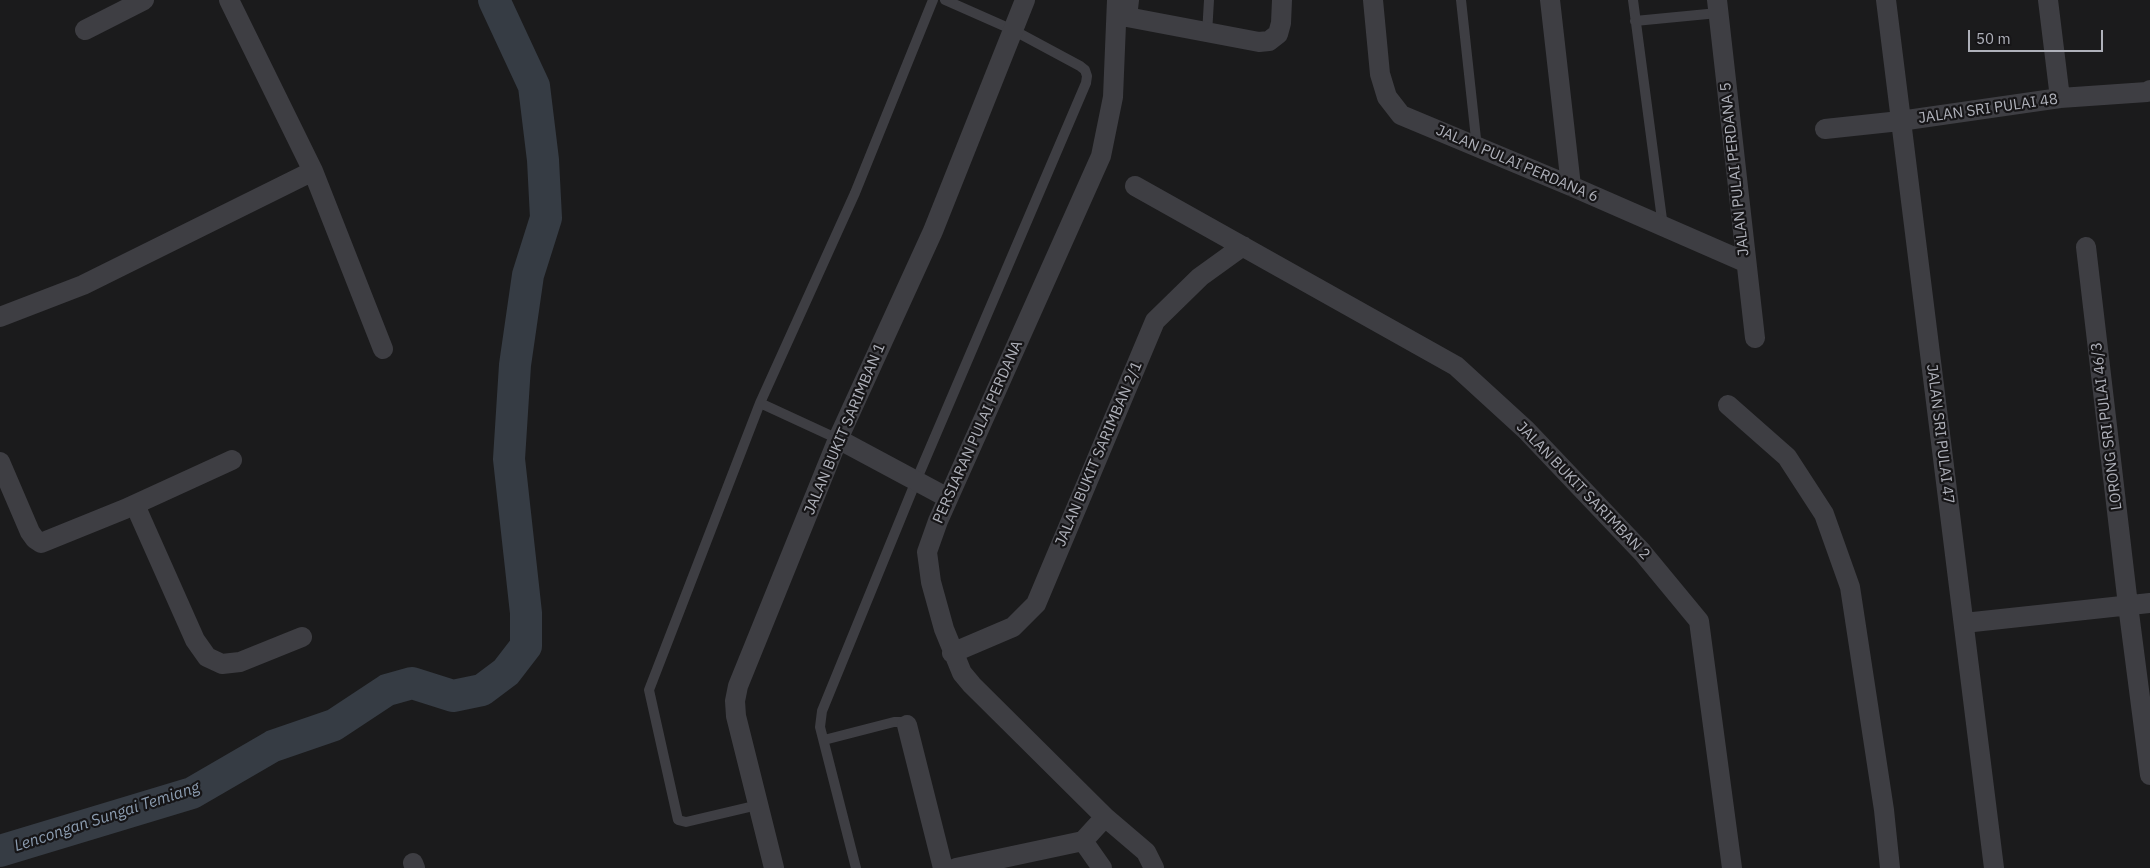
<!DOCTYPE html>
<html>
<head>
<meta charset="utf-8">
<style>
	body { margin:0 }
	#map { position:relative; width:2150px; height:868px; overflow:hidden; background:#1b1b1c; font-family:"IBM Plex Sans",sans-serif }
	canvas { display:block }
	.scale { position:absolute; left:1968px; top:30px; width:135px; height:22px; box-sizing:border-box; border:2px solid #afb1ba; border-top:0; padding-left:6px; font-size:15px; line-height:18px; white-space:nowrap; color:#afb1ba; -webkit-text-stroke:4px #161517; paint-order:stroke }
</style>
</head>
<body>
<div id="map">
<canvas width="2150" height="868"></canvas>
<div class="scale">50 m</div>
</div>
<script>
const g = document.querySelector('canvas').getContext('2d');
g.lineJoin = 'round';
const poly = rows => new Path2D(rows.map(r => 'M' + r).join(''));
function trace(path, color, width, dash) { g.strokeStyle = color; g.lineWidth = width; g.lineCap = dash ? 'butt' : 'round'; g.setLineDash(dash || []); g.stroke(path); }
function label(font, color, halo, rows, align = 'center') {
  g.font = font + ' "IBM Plex Sans",sans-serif'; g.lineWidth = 4.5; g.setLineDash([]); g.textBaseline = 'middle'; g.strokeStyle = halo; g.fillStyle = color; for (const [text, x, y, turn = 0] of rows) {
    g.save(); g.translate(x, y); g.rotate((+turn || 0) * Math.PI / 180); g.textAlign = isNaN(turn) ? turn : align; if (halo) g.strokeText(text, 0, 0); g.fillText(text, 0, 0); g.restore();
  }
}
const river = poly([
	[0,851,192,793,273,746,334,725,387,690,412,683,453,696,482,690,506,672,526,646,526,613,509,459,515,365,528,275,546,218,543,160,534,86,494,0]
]);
const lane = poly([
	[1461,0,1477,148],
	[1633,0,1663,227],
	[1635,21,1718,13],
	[1207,34,1209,0],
	[760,403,838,439],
	[824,740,894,722,902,722,907,725],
	[758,805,686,822,678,820,649,690,760,403,855,193,933,0],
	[856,868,820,727,822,711,916,481,1086,83,1087,76,1085,70,1080,66,1013,30,945,0]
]);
const street = poly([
	[229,0,313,171,383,349],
	[1117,0,1113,97,1101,156,938,521,927,552,931,582,944,629,962,673,972,685,1105,817,1146,852,1154,868],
	[1129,0,1127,17,1259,42,1269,41,1278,34,1281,23,1282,0],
	[1373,0,1380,74,1387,97,1401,115,1571,186,1745,262],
	[1550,0,1571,186],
	[1717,0,1755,338],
	[1886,0,1994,868],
	[2048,0,2060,98],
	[85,30,144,0],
	[1825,129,1900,121,2060,98,2147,92,2150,90],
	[1135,186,1456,366,1526,430,1642,552,1699,621,1732,868],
	[2086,247,2128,605,2150,775],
	[0,317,83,285,313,171],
	[1728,405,1787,457,1824,514,1850,587,1884,810,1890,868],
	[838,439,948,498],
	[0,462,30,532,35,539,41,543,125,509,232,460],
	[135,505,195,640,207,657,222,664,240,662,302,637],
	[1964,623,2150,603],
	[952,653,1013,627,1036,604,1155,321,1200,277,1243,246],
	[907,725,943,868],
	[1083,841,1102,868],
	[413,863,415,868],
	[774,868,736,716,735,701,738,686,838,439,933,231,1025,0],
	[956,868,1083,841,1105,817]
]);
const streetNames = [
	["JALAN SRI PULAI 48",1988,109,-8],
	["JALAN PULAI PERDANA 6",1517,164,23],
	["JALAN PULAI PERDANA 5",1735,169,-96],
	["LORONG SRI PULAI 46/3",2107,426,-97],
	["JALAN BUKIT SARIMBAN 1",845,429,-67],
	["PERSIARAN PULAI PERDANA",978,432,-66],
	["JALAN SRI PULAI 47",1940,434,83],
	["JALAN BUKIT SARIMBAN 2/1",1099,454,-67],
	["JALAN BUKIT SARIMBAN 2",1583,491,46]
];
const waterNames = [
	["Lencongan Sungai Temiang",107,817,-18]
];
trace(river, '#363c44', 32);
trace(lane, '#3e3e43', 10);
trace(street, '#3e3e43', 20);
label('15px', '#afb1ba', '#161517', streetNames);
label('italic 16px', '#8b9cb0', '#161517', waterNames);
</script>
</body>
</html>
